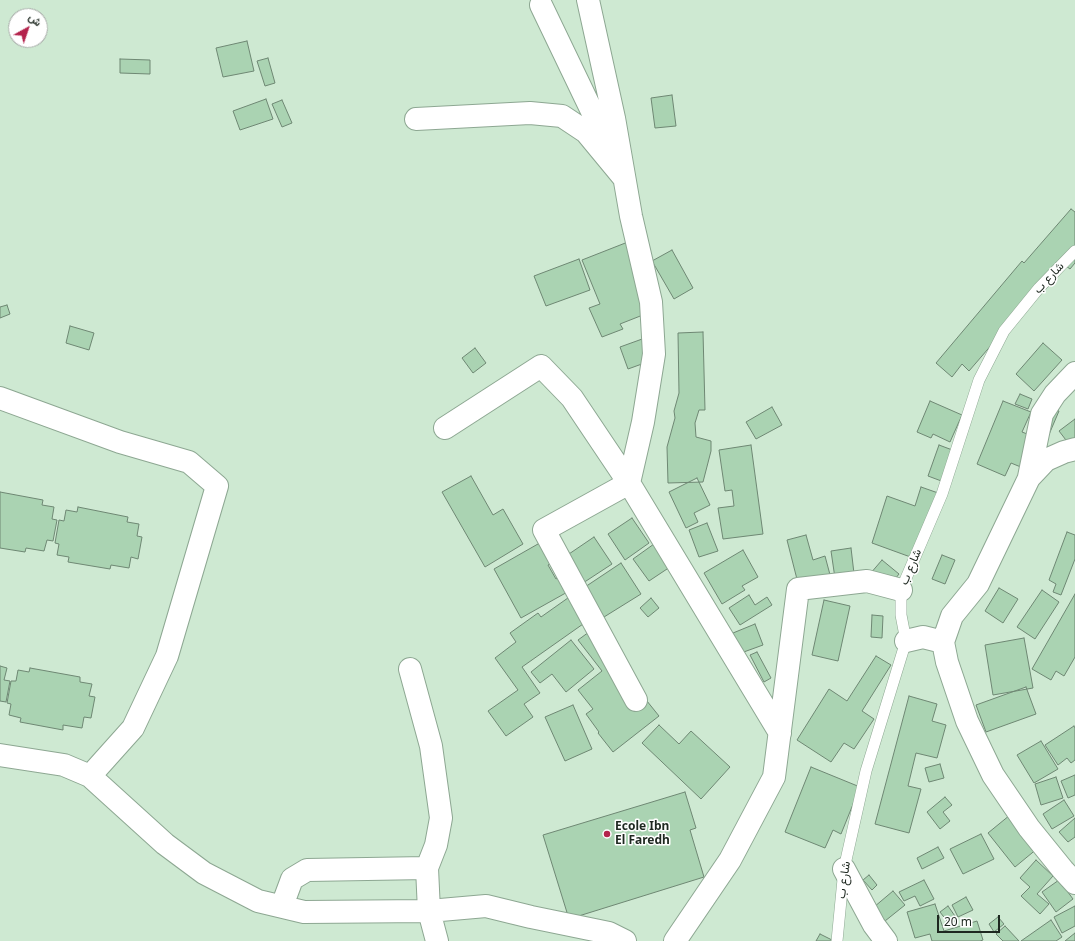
<!DOCTYPE html>
<html>
<head>
<meta charset="utf-8">
<style>
	body { margin:0 }
	#map { position:relative; width:1075px; height:941px; overflow:hidden; background:#cee9d2; font-family:"Noto Sans",Vazirmatn,sans-serif }
	canvas { display:block }
	.north { position:absolute; left:8px; top:8px; width:40px; height:40px; box-sizing:border-box; background:#fff; border:1px solid #a5a9a6; border-radius:50%; rotate:40deg; font-size:11px; font-weight:700; line-height:16px; text-align:center; color:#1e2820 }
	.north::after { content:''; display:block; margin:auto; width:14px; height:18px; background:#b4234c; clip-path:polygon(50% 0,100% 100%,50% 72%,0 100%) }
	.scale { position:absolute; left:937px; top:915px; width:63px; height:18px; box-sizing:border-box; border:2px solid #1e2820; border-top:0; padding-left:5px; font-size:12px; line-height:14px; white-space:nowrap; color:#1e2820; -webkit-text-stroke:3px #fff; paint-order:stroke }
</style>
</head>
<body>
<div id="map">
<canvas width="1075" height="941"></canvas>
<div class="north">ش</div>
<div class="scale">20 m</div>
</div>
<script>
const g = document.querySelector('canvas').getContext('2d');
g.lineJoin = 'round';
function paint(path, color) { g.fillStyle = color; g.fill(path, 'evenodd'); }
const poly = rows => new Path2D(rows.map(r => 'M' + r).join(''));
function trace(path, color, width, dash) { g.strokeStyle = color; g.lineWidth = width; g.lineCap = dash ? 'butt' : 'round'; g.setLineDash(dash || []); g.stroke(path); }
function label(font, color, halo, rows, align = 'center') {
  g.font = font + ' "Noto Sans",Vazirmatn,sans-serif'; g.lineWidth = 3; g.setLineDash([]); g.textBaseline = 'middle'; g.strokeStyle = halo; g.fillStyle = color; for (const [text, x, y, turn = 0] of rows) {
    g.save(); g.translate(x, y); g.rotate((+turn || 0) * Math.PI / 180); g.textAlign = isNaN(turn) ? turn : align; if (halo) g.strokeText(text, 0, 0); g.fillText(text, 0, 0); g.restore();
  }
}
const building = poly([
	[247,41,254,71,223,77,216,48,247,41],
	[268,58,275,83,265,86,257,61,268,58],
	[120,59,150,60,150,74,120,73,120,59],
	[672,95,676,126,655,128,651,98,672,95],
	[266,99,273,119,240,130,233,111,266,99],
	[282,100,292,123,282,127,272,104,282,100],
	[1071,209,1075,212,1075,263,1070,269,1062,263,969,371,962,364,952,377,936,363,1022,261,1024,263,1071,209],
	[633,240,653,311,620,324,623,329,602,337,589,308,600,304,582,260,633,240],
	[672,250,693,288,674,299,652,261,672,250],
	[579,259,590,290,546,306,534,276,579,259],
	[7,305,10,314,0,318,0,307,7,305],
	[70,326,94,333,89,350,66,343,70,326],
	[703,332,705,410,699,410,695,423,696,437,711,441,711,451,703,482,668,483,667,447,675,418,674,411,679,393,678,333,703,332],
	[645,338,653,360,628,369,620,347,645,338],
	[1043,343,1062,360,1034,391,1016,374,1043,343],
	[475,348,486,363,473,373,462,358,475,348],
	[1020,394,1032,399,1028,409,1015,404,1020,394],
	[930,401,962,415,950,442,933,434,931,438,917,432,930,401],
	[1003,401,1031,412,1022,432,1035,437,1048,406,1059,411,1033,472,1011,463,1005,476,977,464,1003,401],
	[772,407,782,425,756,439,746,422,772,407],
	[1075,419,1075,455,1069,444,1059,431,1075,419],
	[751,445,763,534,723,539,718,508,734,506,732,490,725,491,719,450,751,445],
	[939,445,955,451,944,482,928,476,939,445],
	[471,476,493,515,503,509,523,544,485,567,442,492,471,476],
	[697,478,710,505,694,513,698,522,686,528,669,492,697,478],
	[921,487,941,494,916,559,872,543,887,496,915,506,921,487],
	[0,492,43,500,42,505,54,507,52,519,57,520,53,541,47,540,44,551,26,548,25,552,0,548,0,492],
	[78,507,128,517,127,522,139,524,137,536,142,537,138,559,131,557,129,568,111,565,110,569,68,562,69,557,57,555,59,544,55,543,59,520,64,521,66,510,77,512,78,507],
	[632,518,649,543,625,560,608,534,632,518],
	[707,523,718,551,699,557,689,530,707,523],
	[1067,532,1075,535,1075,559,1061,595,1053,592,1056,584,1049,580,1067,532],
	[806,535,813,560,825,556,833,586,801,595,787,540,806,535],
	[594,537,612,564,583,583,566,556,594,537],
	[545,540,556,560,548,565,556,579,562,575,571,590,521,618,494,569,545,540],
	[654,544,670,567,649,581,633,559,654,544],
	[851,548,855,582,836,585,831,551,851,548],
	[743,550,758,577,742,586,745,590,722,604,704,573,743,550],
	[942,555,955,560,945,584,932,579,942,555],
	[882,560,899,574,888,588,870,574,882,560],
	[621,563,641,594,604,617,585,587,621,563],
	[999,588,1018,599,1003,623,985,611,999,588],
	[1042,590,1059,602,1035,639,1017,627,1042,590],
	[575,593,593,617,522,667,540,693,524,704,533,717,506,736,488,711,518,690,495,658,516,642,510,633,538,613,541,617,575,593],
	[1075,594,1075,657,1064,676,1056,671,1051,680,1032,669,1075,594],
	[749,595,755,605,767,597,772,605,740,625,729,608,749,595],
	[651,598,659,608,648,617,640,608,651,598],
	[824,600,850,606,838,661,812,655,824,600],
	[872,615,883,616,882,638,871,637,872,615],
	[755,624,763,645,741,653,733,633,755,624],
	[589,632,602,645,659,716,613,752,598,733,599,732,586,714,593,709,578,690,602,671,578,640,589,632],
	[1024,638,1033,688,993,695,985,645,1024,638],
	[571,640,594,669,566,692,552,674,540,683,531,672,571,640],
	[757,652,771,678,764,682,750,655,757,652],
	[876,656,891,665,862,711,874,719,854,749,844,743,831,762,797,740,829,689,847,701,876,656],
	[0,666,7,668,4,680,10,681,6,702,0,701,0,666],
	[30,668,80,677,80,682,92,684,89,696,95,697,91,718,84,717,82,728,63,725,63,730,20,722,21,718,9,715,11,704,7,703,11,681,16,681,18,670,29,672,30,668],
	[1026,687,1036,714,986,732,976,705,1026,687],
	[909,696,937,704,932,721,946,725,937,758,916,753,908,786,921,789,909,833,875,824,909,696],
	[573,705,592,749,565,761,545,717,573,705],
	[659,725,679,744,691,731,730,767,701,799,642,743,659,725],
	[1074,726,1075,728,1075,760,1071,763,1067,758,1058,765,1045,745,1074,726],
	[1041,741,1058,769,1034,783,1017,755,1041,741],
	[940,764,944,778,929,782,925,768,940,764],
	[811,767,860,787,841,834,833,830,825,848,785,832,811,767],
	[1075,775,1075,795,1068,798,1061,781,1075,775],
	[1056,777,1063,798,1041,805,1035,784,1056,777],
	[685,792,696,828,690,830,704,877,569,919,543,835,685,792],
	[945,797,952,805,943,812,950,821,940,829,927,812,945,797],
	[1064,800,1074,816,1052,829,1043,814,1064,800],
	[1010,815,1038,848,1015,867,988,833,1010,815],
	[1075,818,1075,837,1068,842,1059,832,1075,818],
	[981,834,994,859,963,874,950,849,981,834],
	[938,847,944,858,922,869,917,858,938,847],
	[1036,860,1053,876,1037,894,1049,904,1040,914,1021,896,1030,887,1020,878,1036,860],
	[869,875,877,885,872,890,863,880,869,875],
	[924,880,934,899,920,906,915,896,904,901,899,892,924,880],
	[1059,880,1073,899,1056,912,1042,892,1059,880],
	[893,891,905,905,885,921,874,907,893,891],
	[966,897,973,910,958,917,952,905,966,897],
	[935,904,944,931,977,921,983,940,980,941,932,941,930,934,915,938,907,912,935,904],
	[948,906,957,919,950,925,940,912,948,906],
	[1075,906,1075,926,1062,933,1054,917,1075,906],
	[998,917,1004,924,994,932,989,924,998,917],
	[1051,920,1062,937,1056,941,1021,941,1051,920],
	[1005,926,1019,941,1003,941,996,934,1005,926],
	[1075,933,1075,941,1065,941,1075,933],
	[820,934,834,941,816,941,820,934]
]);
const service = poly([
	[837,941,844,869,866,771,906,641,901,615,901,590,942,494,979,380,1004,331,1039,288,1075,251]
]);
const minor = poly([
	[588,0,614,118,631,216,651,302,654,354,643,422,629,483,544,530,636,700],
	[416,119,530,113,562,116,586,132,624,178,541,5],
	[0,398,120,442,189,462,217,486,167,656,133,728,90,776],
	[445,428,541,366,572,398,629,483,780,733],
	[1075,449,1064,452,1046,460,1029,478,978,584,952,616,943,642,947,662,967,721,993,775,1029,828,1063,870,1075,883],
	[1029,477,1042,414,1055,394,1075,373],
	[906,641,923,637,943,642],
	[410,669,431,746,441,818,436,845,427,868,429,911,437,941],
	[0,755,64,765,90,776,165,844,204,873,258,901,304,912,429,911,486,906,531,917,609,933,625,941],
	[844,869,874,925,886,941],
	[282,906,292,879,307,870,427,868],
	[675,941,730,860,774,777,798,589,867,581,901,590]
]);
const markers = [
	[607,834,4,"#b4234c"]
];
const streetNames = [
	["شارع ب",1049,278,-47],
	["شارع ب",911,567,-67],
	["شارع ب",844,880,-82]
];
const poiNames = [
	["Ecole Ibn",615,827],
	["El Faredh",615,841]
];
paint(building, '#aad3b2');
trace(building, '#6e8773', 1);
trace(service, '#8da792', 12);
trace(minor, '#8da792', 24);
trace(service, '#fff', 11);
trace(minor, '#fff', 22);
for (const [x, y, r, color] of markers) { const dot = new Path2D(); dot.arc(x, y, r, 0, 2 * Math.PI); g.fillStyle = color; g.fill(dot); trace(dot, '#fff', 1.5); }
label('12px', '#1e2820', '#fff', streetNames);
label('bold 12px', '#1e2820', '#fff', poiNames, 'left');
</script>
</body>
</html>
